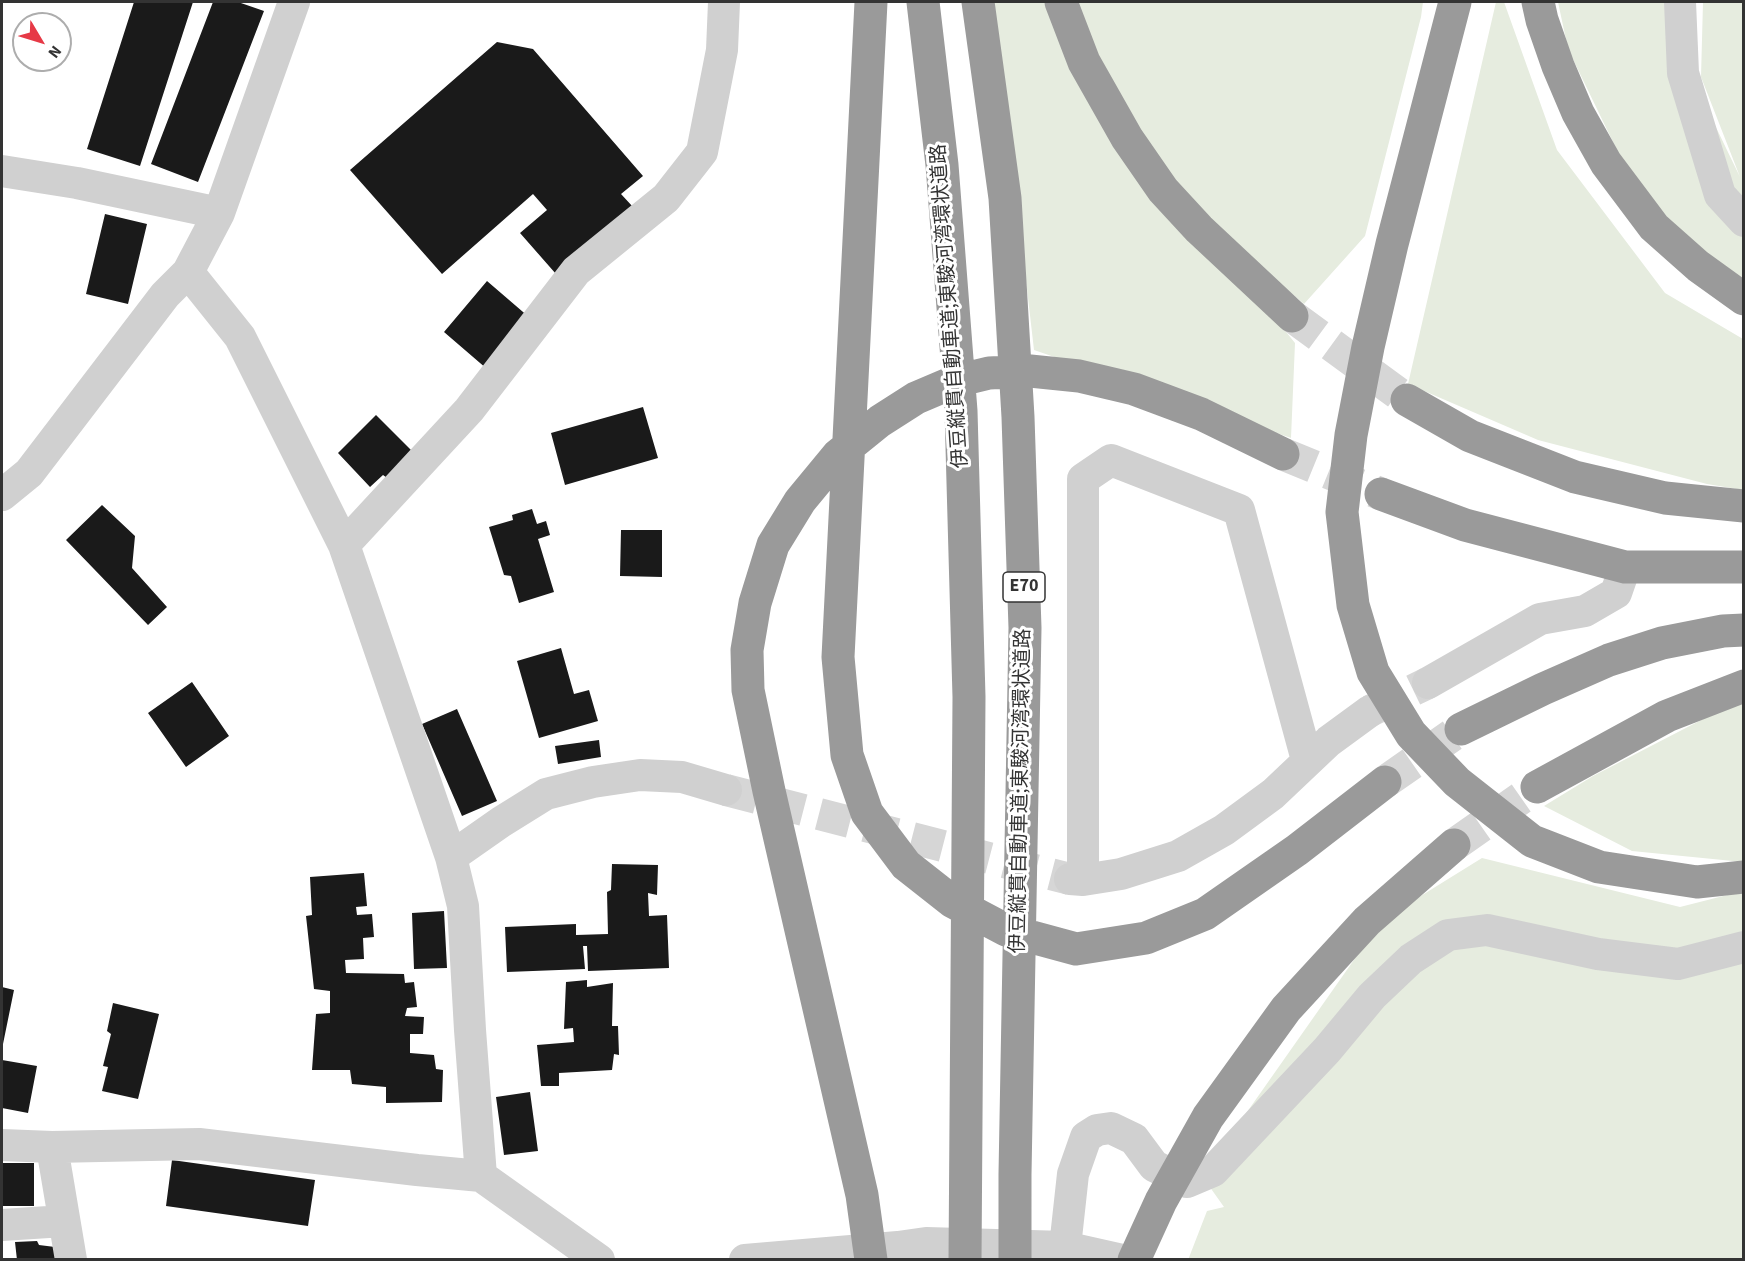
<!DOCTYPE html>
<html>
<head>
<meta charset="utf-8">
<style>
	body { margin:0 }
	#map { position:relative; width:1745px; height:1261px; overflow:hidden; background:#fff; font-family:"Source Sans 3",sans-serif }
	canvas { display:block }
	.frame { position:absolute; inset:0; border:3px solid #333; pointer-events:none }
	.north { position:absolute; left:12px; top:12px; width:60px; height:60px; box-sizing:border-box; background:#fff; border:2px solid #adadad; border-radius:50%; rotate:128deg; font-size:16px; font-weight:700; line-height:24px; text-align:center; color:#333 }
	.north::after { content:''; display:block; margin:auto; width:21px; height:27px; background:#e63946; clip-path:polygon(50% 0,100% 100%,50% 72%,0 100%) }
</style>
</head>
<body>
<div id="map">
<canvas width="1745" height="1261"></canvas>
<div class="frame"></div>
<div class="north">N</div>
</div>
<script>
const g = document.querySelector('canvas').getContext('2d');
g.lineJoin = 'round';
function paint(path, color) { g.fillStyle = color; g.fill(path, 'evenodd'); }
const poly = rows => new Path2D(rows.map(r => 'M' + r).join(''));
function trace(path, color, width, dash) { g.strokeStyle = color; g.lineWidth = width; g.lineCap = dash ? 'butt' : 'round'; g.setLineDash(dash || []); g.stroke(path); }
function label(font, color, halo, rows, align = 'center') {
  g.font = font + ' "Source Sans 3","Noto Sans JP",sans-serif'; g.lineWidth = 6; g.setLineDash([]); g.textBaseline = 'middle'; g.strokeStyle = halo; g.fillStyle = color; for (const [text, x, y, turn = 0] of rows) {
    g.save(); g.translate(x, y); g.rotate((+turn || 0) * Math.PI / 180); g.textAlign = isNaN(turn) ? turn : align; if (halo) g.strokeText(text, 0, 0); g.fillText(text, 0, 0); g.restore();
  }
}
const green = poly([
	[994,2,1045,2,1079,75,1295,343,1291,438,1034,350],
	[1077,2,1423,2,1421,17,1365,236,1304,304,1225,236,1116,118],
	[1496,2,1504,2,1557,150,1665,293,1743,339,1743,490,1707,484,1538,440,1408,384],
	[1558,2,1685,2,1682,57,1740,177,1701,77,1703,2,1743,2,1743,284,1689,247,1627,171,1568,49],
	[1743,700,1743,862,1632,851,1544,806,1593,776,1738,701],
	[1482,858,1680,907,1743,891,1743,1259,1188,1260,1207,1211,1224,1207,1202,1176,1382,920]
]);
const building = poly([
	[134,2,193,2,140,166,87,149],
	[213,2,238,2,264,11,198,182,151,164],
	[497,42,533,49,643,176,621,194,633,207,556,274,520,233,547,210,533,194,442,274,350,170],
	[105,214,147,224,128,304,86,294],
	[487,281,530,318,487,369,444,332],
	[643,407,658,458,565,485,551,433],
	[376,415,412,451,390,480,383,475,370,487,338,453],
	[102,505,135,536,132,568,167,607,148,625,66,540],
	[532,509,537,524,546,521,550,535,538,539,554,592,519,603,511,576,504,575,489,527,513,520,512,515],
	[621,530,662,530,662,577,620,576],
	[561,648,574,694,589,690,598,721,539,738,517,661],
	[192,682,229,736,186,767,148,713],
	[457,709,497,801,462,816,422,724],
	[599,740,601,757,558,764,555,746],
	[612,864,658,865,657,895,648,893,649,916,667,915,669,968,588,971,587,946,583,946,585,969,507,972,505,927,576,924,576,935,608,934,607,892,611,890],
	[364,873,367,906,356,907,357,915,372,914,374,937,363,938,364,959,345,960,346,973,404,974,405,983,414,982,417,1007,407,1008,405,1016,424,1017,423,1034,410,1034,410,1053,434,1055,436,1069,443,1070,442,1102,386,1103,386,1087,352,1084,350,1070,312,1070,316,1014,330,1013,330,991,314,989,306,916,312,915,310,877],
	[444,911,447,968,414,969,412,913],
	[587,980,587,987,613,983,612,1026,618,1026,619,1055,614,1054,612,1070,559,1073,559,1086,541,1086,537,1045,574,1042,573,1028,564,1029,566,982],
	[2,987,14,990,3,1044,2,1044],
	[113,1003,159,1014,138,1099,102,1091,108,1067,103,1066,111,1034,107,1031],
	[2,1060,37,1066,28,1113,2,1108],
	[530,1092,538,1151,504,1155,496,1097],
	[172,1160,315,1180,308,1226,166,1206],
	[2,1163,34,1163,34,1206,2,1206],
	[37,1241,39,1245,55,1247,56,1260,17,1260,15,1242]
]);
const minorTunnel = poly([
	[1370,711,1428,683],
	[726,790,1070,879]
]);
const highwayTunnel = poly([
	[1292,316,1407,400],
	[1283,454,1381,494],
	[1385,782,1461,729],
	[1454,845,1537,787]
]);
const minor = poly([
	[1680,2,1683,73,1720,195,1744,221],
	[2,171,77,183,219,213],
	[188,272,240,337,344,545,451,857,463,906,470,1030,481,1176],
	[2,495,29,473,165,295,188,272,219,213,294,2],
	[344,545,469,410,576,271,666,198,702,152,722,50,724,2],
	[1428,683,1540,619,1585,611,1616,593,1625,567],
	[451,857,501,822,546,794,593,782,640,775,682,777,726,790],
	[1070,879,1083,880,1121,874,1178,856,1224,830,1273,794,1329,741,1370,711],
	[1083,880,1083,479,1111,460,1239,510,1307,760],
	[2,1145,52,1147,199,1144,417,1170,481,1176,599,1260],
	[52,1147,71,1260],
	[2,1225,64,1221],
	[745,1260,898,1247,926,1243,1065,1247],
	[1123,1260,1065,1247,1073,1174,1086,1137,1097,1130,1111,1128,1134,1139,1154,1166,1187,1182,1213,1171,1327,1050,1372,996,1411,959,1448,935,1487,930,1598,954,1678,964,1744,947]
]);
const highway = poly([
	[871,2,838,657,847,755,867,813,906,865,953,902,1006,930,1076,949,1146,938,1205,914,1297,850,1385,782],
	[923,2,942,165,961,411,969,697,965,1260],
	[978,2,1005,198,1018,417,1025,628,1015,1174,1015,1260],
	[1061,2,1084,62,1127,138,1163,190,1199,229,1292,316],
	[1455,2,1392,244,1368,347,1351,435,1342,512,1353,605,1373,672,1411,734,1457,782,1532,841,1599,867,1697,882,1744,877],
	[1538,2,1542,20,1558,66,1578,113,1606,163,1654,227,1698,266,1744,299],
	[1407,400,1470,436,1575,477,1665,498,1744,506],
	[1381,494,1465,525,1625,567,1744,567],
	[1461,729,1543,689,1609,660,1662,643,1723,631,1744,630],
	[1537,787,1667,716,1744,686],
	[871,1260,862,1195,769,791,748,690,747,650,755,603,773,545,800,501,838,455,880,421,916,398,956,381,989,373,1030,371,1079,376,1134,389,1201,414,1283,454],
	[1134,1260,1161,1201,1208,1117,1286,1009,1367,921,1454,845]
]);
const shields = [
	[1024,587,42]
];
const shieldNames = [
	["E70",1024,587]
];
const streetNames = [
	["伊豆縦貫自動車道;東駿河湾環状道路",951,306,-94],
	["伊豆縦貫自動車道;東駿河湾環状道路",1022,791,-89]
];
paint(green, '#e6ecdf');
paint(building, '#1a1a1a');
trace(minorTunnel, '#d6d6d6', 32, [32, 16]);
trace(highwayTunnel, '#d6d6d6', 33, [33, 16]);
trace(minor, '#d0d0d0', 32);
trace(highway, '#9a9a9a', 33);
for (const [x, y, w] of shields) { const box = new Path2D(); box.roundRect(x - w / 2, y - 15, w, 30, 4.5); g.fillStyle = '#fff'; g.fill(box); trace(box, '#333', 1.5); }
label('bold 18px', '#333', null, shieldNames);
label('20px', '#333', '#fff', streetNames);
</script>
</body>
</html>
